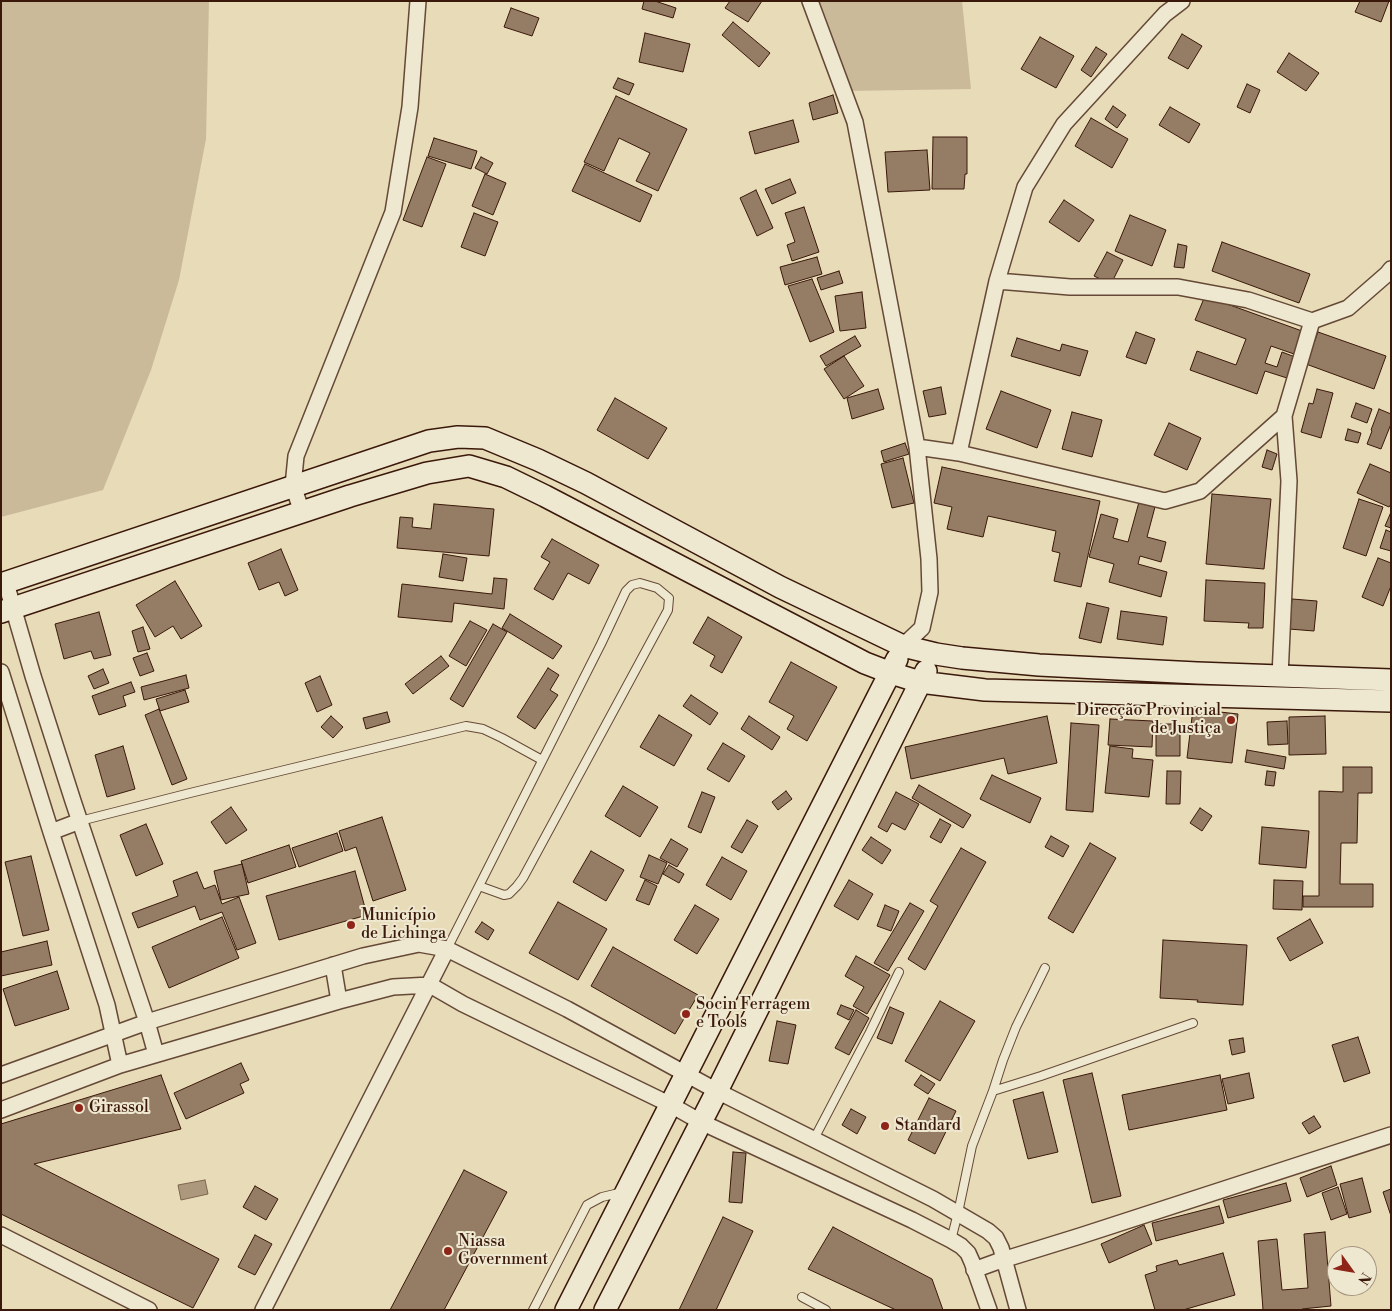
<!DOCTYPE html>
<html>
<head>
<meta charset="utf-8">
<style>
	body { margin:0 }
	#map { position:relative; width:1392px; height:1311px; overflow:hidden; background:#e7dbb8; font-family:"Libre Bodoni",serif }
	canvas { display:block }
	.frame { position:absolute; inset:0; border:2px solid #3a180a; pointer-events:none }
	.north { position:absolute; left:1327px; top:1246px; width:50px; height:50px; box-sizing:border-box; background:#efe8d1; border:1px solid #a79581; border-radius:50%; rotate:122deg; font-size:14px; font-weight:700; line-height:20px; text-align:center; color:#3a180a }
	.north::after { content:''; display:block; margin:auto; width:18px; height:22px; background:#8f2418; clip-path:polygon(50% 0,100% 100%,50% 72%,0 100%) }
</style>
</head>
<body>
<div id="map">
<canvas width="1392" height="1311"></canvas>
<div class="frame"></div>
<div class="north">N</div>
</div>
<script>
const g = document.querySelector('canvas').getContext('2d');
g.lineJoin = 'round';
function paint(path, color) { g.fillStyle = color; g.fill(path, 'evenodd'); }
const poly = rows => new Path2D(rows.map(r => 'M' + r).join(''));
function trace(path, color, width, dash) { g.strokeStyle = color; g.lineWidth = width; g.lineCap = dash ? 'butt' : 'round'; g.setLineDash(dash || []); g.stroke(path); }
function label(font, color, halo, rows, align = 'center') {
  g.font = font + ' "Libre Bodoni",serif'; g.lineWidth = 4; g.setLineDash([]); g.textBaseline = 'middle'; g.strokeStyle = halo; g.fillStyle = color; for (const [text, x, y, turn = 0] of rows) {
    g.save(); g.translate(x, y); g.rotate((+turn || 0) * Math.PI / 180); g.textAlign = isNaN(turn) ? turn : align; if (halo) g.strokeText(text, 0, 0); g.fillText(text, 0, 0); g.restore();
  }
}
const green = poly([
	[1,1,209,1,206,139,179,280,151,370,103,490,1,517],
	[800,1,962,1,971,89,846,91]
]);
const water = poly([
	[205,1180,208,1194,181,1200,178,1185,205,1180]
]);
const building = poly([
	[644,1,655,1,676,8,673,18,642,9,644,1],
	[730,1,762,1,748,22,725,8,730,1],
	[1360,1,1389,1,1381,22,1355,12,1360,1],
	[511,8,539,18,532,36,504,27,511,8],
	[733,22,770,53,759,67,722,35,733,22],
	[645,33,690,44,683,72,639,62,645,33],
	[1182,34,1202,46,1188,69,1168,58,1182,34],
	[1040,37,1074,56,1056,88,1021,69,1040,37],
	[1096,47,1107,54,1091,77,1081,70,1096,47],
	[1289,53,1319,73,1306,91,1277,72,1289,53],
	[618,78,634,84,629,95,613,88,618,78],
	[1247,84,1260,90,1250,113,1237,107,1247,84],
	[833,95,838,113,813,120,809,103,833,95],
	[616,96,687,129,658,191,636,181,650,153,619,138,604,171,584,162,616,96],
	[1113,106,1126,115,1117,128,1105,119,1113,106],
	[1170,107,1200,124,1189,143,1159,125,1170,107],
	[1091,118,1128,139,1112,168,1075,146,1091,118],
	[793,120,799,142,755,154,749,132,793,120],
	[933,137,967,137,967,174,965,174,964,189,932,189,933,137],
	[434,138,477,151,471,169,428,156,434,138],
	[927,150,930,190,888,192,885,152,927,150],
	[427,157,446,164,422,227,403,220,427,157],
	[481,157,493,163,487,174,475,168,481,157],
	[585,164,652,195,640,222,572,191,585,164],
	[485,174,506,183,493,215,472,206,485,174],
	[790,179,796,193,772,204,765,189,790,179],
	[756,190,773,228,757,236,740,198,756,190],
	[1064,200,1094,220,1079,242,1049,222,1064,200],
	[804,207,819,252,792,261,787,245,795,242,785,213,804,207],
	[474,213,498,222,485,256,461,247,474,213],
	[1130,215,1166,230,1152,266,1115,251,1130,215],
	[1222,242,1310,274,1299,303,1212,271,1222,242],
	[1178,244,1187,246,1184,268,1174,267,1178,244],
	[1107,252,1123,260,1111,284,1094,276,1107,252],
	[817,257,822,274,785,285,780,267,817,257],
	[839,271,843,283,821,290,817,278,839,271],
	[812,279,834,332,810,342,788,286,812,279],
	[862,292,866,328,840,331,835,296,862,292],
	[1205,296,1302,331,1294,354,1271,346,1265,363,1277,367,1282,352,1295,357,1287,378,1265,371,1257,394,1190,370,1197,351,1236,365,1246,339,1195,320,1205,296],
	[1136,332,1155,339,1146,364,1126,357,1136,332],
	[1318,332,1386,356,1374,389,1306,364,1318,332],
	[855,336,861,346,826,366,820,356,855,336],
	[1017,338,1060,351,1062,344,1088,351,1080,376,1011,356,1017,338],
	[844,356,864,386,844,399,824,369,844,356],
	[941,387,946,414,929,417,923,391,941,387],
	[878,389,884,409,852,419,847,398,878,389],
	[1317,389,1333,393,1321,438,1301,432,1309,403,1313,404,1317,389],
	[1001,391,1051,410,1037,448,986,429,1001,391],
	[615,398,667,428,648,459,597,430,615,398],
	[1356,403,1372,409,1367,423,1351,417,1356,403],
	[1379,409,1391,414,1391,424,1381,449,1367,444,1372,431,1371,430,1379,409],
	[1072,412,1102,420,1092,457,1062,449,1072,412],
	[1169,423,1201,438,1187,470,1154,455,1169,423],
	[1348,429,1361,433,1358,443,1345,440,1348,429],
	[905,443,909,454,884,462,881,451,905,443],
	[1267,450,1277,454,1272,470,1262,467,1267,450],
	[903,458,914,503,892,508,881,464,903,458],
	[1370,464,1391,473,1391,504,1389,507,1357,493,1370,464],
	[942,467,1100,501,1081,587,1054,581,1060,553,1052,551,1056,531,988,516,983,537,947,529,952,507,934,503,942,467],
	[1212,494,1271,499,1264,569,1206,564,1212,494],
	[1359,499,1383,507,1366,556,1343,548,1359,499],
	[1139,502,1155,507,1147,537,1166,542,1161,562,1140,556,1138,564,1167,572,1161,597,1109,582,1114,564,1089,557,1101,514,1118,519,1113,538,1128,542,1139,502],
	[434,504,494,509,489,556,397,548,400,517,413,518,412,527,431,529,434,504],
	[1391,512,1391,528,1385,526,1391,512],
	[1386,530,1391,532,1391,551,1380,548,1386,530],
	[552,539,599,565,589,584,568,573,553,600,534,589,550,562,541,557,552,539],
	[281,549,298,590,285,596,279,582,259,590,248,563,281,549],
	[443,554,467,558,463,581,439,577,443,554],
	[1378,558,1391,563,1391,586,1383,606,1362,597,1378,558],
	[494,578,507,579,504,609,454,603,452,622,398,617,402,584,492,594,494,578],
	[1206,580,1265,583,1263,628,1248,628,1249,623,1204,621,1206,580],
	[175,581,202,626,181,639,173,626,155,637,136,605,175,581],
	[1292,599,1317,601,1314,631,1289,629,1292,599],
	[1087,603,1109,608,1101,643,1079,638,1087,603],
	[1121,611,1167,617,1163,645,1117,639,1121,611],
	[99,612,111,655,94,659,91,651,64,659,55,624,99,612],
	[510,614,562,646,553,659,502,628,510,614],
	[708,617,742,637,722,673,710,666,715,656,693,643,708,617],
	[470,621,487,630,466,666,449,656,470,621],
	[493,624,507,632,463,707,450,699,493,624],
	[143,627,150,649,138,652,132,631,143,627],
	[147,653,154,671,140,676,133,658,147,653],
	[441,656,449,666,413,694,405,684,441,656],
	[791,662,837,687,807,741,787,729,794,716,769,702,791,662],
	[548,668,559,675,550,690,558,695,535,729,517,717,548,668],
	[103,669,109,683,94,689,88,676,103,669],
	[186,675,189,688,144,700,141,687,186,675],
	[320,676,332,705,317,712,305,683,320,676],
	[131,682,135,692,123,696,126,706,99,715,92,696,131,682],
	[185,690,189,702,160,711,156,699,185,690],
	[691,695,718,713,710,725,683,706,691,695],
	[159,709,187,779,172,785,145,715,159,709],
	[1193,709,1238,714,1232,763,1187,758,1193,709],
	[387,712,390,722,366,729,363,718,387,712],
	[659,715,692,735,674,766,640,747,659,715],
	[331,716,343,727,333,738,321,727,331,716],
	[749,716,780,737,772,750,741,729,749,716],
	[1047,716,1057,763,1008,774,1004,758,911,779,905,747,1047,716],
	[1325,716,1326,754,1289,755,1289,717,1325,716],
	[1110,719,1153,721,1152,747,1108,745,1110,719],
	[1287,721,1288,744,1268,745,1267,722,1287,721],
	[1071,723,1099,725,1093,812,1066,810,1071,723],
	[1156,724,1180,724,1180,756,1156,756,1156,724],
	[723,743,745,756,729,782,707,769,723,743],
	[123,746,135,789,107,797,95,755,123,746],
	[1110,746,1133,749,1132,758,1153,760,1149,797,1105,793,1110,746],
	[1247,750,1286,757,1284,769,1245,762,1247,750],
	[1343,767,1372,767,1372,793,1358,793,1357,843,1341,843,1340,884,1373,884,1373,907,1303,907,1303,896,1319,896,1319,791,1343,792,1343,767],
	[1167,771,1181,771,1180,804,1166,804,1167,771],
	[1267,771,1276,772,1274,786,1265,785,1267,771],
	[992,775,1041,798,1030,823,980,799,992,775],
	[919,785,971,815,963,828,912,798,919,785],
	[623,786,658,807,640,837,605,816,623,786],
	[786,791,792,799,778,810,772,802,786,791],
	[702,792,715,797,701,833,688,827,702,792],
	[896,792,919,804,905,830,892,823,887,832,878,827,896,792],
	[231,807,247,830,226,844,211,822,231,807],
	[1200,808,1212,816,1202,831,1190,823,1200,808],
	[382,817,406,890,373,901,356,847,345,851,339,831,382,817],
	[940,819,951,825,941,843,930,837,940,819],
	[747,820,758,826,742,853,731,847,747,820],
	[146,824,163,864,136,876,120,835,146,824],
	[1262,827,1309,831,1306,868,1259,864,1262,827],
	[337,833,343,851,299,867,292,848,337,833],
	[1051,836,1069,846,1063,857,1045,847,1051,836],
	[871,837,891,850,882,864,862,850,871,837],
	[671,839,688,849,677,867,660,858,671,839],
	[1090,843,1116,858,1073,933,1048,918,1090,843],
	[289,845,296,867,248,883,241,861,289,845],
	[961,848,986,862,925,970,908,959,938,906,930,901,961,848],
	[591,851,624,870,606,901,573,882,591,851],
	[649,855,667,863,658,884,640,877,649,855],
	[31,856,49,930,23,936,5,862,31,856],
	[722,857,747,871,731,900,706,885,722,857],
	[242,864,249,894,221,900,214,871,242,864],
	[669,865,684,874,679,883,663,874,669,865],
	[355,871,367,915,279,940,266,896,355,871],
	[197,872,204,889,215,885,222,904,239,897,256,943,237,950,222,912,200,920,195,906,138,928,132,913,178,896,173,881,197,872],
	[645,880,657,886,649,905,636,900,645,880],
	[849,880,873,894,858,920,834,906,849,880],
	[1274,880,1303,881,1302,910,1273,909,1274,880],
	[558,902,607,929,578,980,529,953,558,902],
	[910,903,924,911,888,971,874,963,910,903],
	[695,905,719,919,697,954,674,940,695,905],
	[885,905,899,911,891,931,877,926,885,905],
	[222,917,239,958,169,988,152,947,222,917],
	[1310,919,1323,943,1290,961,1277,938,1310,919],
	[482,922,494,930,488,940,475,932,482,922],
	[1163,940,1247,945,1243,1005,1197,1002,1198,1000,1160,998,1163,940],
	[47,941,52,965,1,976,1,952,47,941],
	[613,947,698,995,675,1034,591,986,613,947],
	[856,956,890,975,867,1014,853,1006,864,987,845,976,856,956],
	[57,971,69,1009,15,1026,3,989,57,971],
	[940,1001,975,1021,940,1081,905,1061,940,1001],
	[841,1005,854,1010,849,1020,837,1014,841,1005],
	[890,1007,904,1013,892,1044,877,1038,890,1007],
	[856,1010,869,1018,849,1055,835,1048,856,1010],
	[777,1021,796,1025,788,1064,769,1061,777,1021],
	[1358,1037,1370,1073,1344,1082,1332,1045,1358,1037],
	[1243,1038,1245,1052,1232,1055,1229,1040,1243,1038],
	[241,1063,249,1080,240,1084,244,1093,186,1119,174,1093,241,1063],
	[1092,1073,1121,1196,1092,1203,1063,1080,1092,1073],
	[1249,1073,1254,1098,1228,1104,1222,1079,1249,1073],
	[161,1075,181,1129,34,1164,219,1259,193,1308,1,1214,1,1124,161,1075],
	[921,1075,935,1084,928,1094,914,1085,921,1075],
	[1220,1075,1227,1110,1129,1130,1122,1095,1220,1075],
	[1043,1092,1058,1152,1028,1159,1013,1100,1043,1092],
	[929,1098,956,1111,935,1154,908,1140,929,1098],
	[851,1109,866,1117,857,1134,842,1125,851,1109],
	[1314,1116,1321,1127,1309,1134,1302,1123,1314,1116],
	[733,1152,746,1153,742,1203,729,1202,733,1152],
	[1331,1166,1337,1185,1307,1197,1300,1178,1331,1166],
	[464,1170,507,1192,444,1310,390,1310,464,1170],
	[1362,1178,1371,1212,1349,1218,1340,1184,1362,1178],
	[1286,1183,1291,1201,1228,1218,1223,1200,1286,1183],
	[255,1186,278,1199,266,1220,243,1207,255,1186],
	[1338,1187,1347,1214,1331,1220,1322,1193,1338,1187],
	[1391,1189,1391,1216,1383,1192,1391,1189],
	[1219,1206,1224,1223,1156,1241,1152,1223,1219,1206],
	[723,1217,753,1231,716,1310,679,1310,723,1217],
	[1144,1225,1152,1244,1109,1263,1101,1244,1144,1225],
	[833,1227,932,1279,943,1310,896,1310,808,1269,833,1227],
	[1325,1232,1331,1306,1302,1309,1302,1310,1263,1310,1258,1241,1277,1239,1282,1290,1308,1288,1304,1234,1325,1232],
	[255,1235,272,1244,255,1275,238,1267,255,1235],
	[1223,1253,1235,1295,1183,1310,1155,1310,1145,1275,1157,1271,1156,1266,1177,1260,1179,1265,1223,1253]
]);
const lane = poly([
	[80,821,190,793,466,726,483,729,502,738,542,760],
	[447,949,479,886,601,644,626,591,632,585,640,583,657,588,669,598,668,610,523,878,517,886,509,894,504,895,479,886],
	[993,1091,1003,1060,1016,1027,1045,968],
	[814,1139,870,1032,899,972],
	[951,1240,958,1213,972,1146,993,1091,1041,1076,1193,1023],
	[802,1297,826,1310],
	[533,1310,587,1205,602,1197,623,1192]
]);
const street = poly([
	[810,1,855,122,917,447,929,559,930,592,922,628,903,646],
	[997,281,1070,287,1178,287,1248,300,1312,321,1348,308,1387,274,1391,269],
	[917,447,959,453,1165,501,1200,491,1284,416],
	[959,453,997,281,1025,187,1064,124,1165,14,1182,1],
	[302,512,293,486,296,456,393,212,410,107,418,1],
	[6,583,33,676,73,801,147,1022,156,1054],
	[1,672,51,832,107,1005,120,1065],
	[1280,676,1289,481,1284,416,1312,321],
	[51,832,80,821],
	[333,965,339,1001],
	[1,1075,147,1022,363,956,419,944,447,949,567,1009,717,1091,933,1199,988,1231,996,1238,1001,1248,1018,1310],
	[1,1110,120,1065,339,1001,393,987,430,985,463,1004,671,1105,701,1122,912,1220,951,1240,961,1246,968,1253,972,1262,989,1310],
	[1,1235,149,1310],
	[974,1270,996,1262,1080,1236,1391,1135],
	[263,1310,447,949]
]);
const secondary = poly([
	[1,584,429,441,458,437,485,438,538,460,586,483,780,587,903,646,936,654,962,658,1039,665,1197,673,1391,680],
	[1,612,350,496,427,473,469,466,506,477,545,496,865,663,891,673,920,682,985,690,1391,701],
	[566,1310,897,659],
	[605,1310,717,1091,926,671]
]);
const markers = [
	[1231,720,5,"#8f2418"],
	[351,925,5,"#8f2418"],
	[686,1014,5,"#8f2418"],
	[79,1108,5,"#8f2418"],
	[885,1126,5,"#8f2418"],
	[448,1251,5,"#8f2418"]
];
const poiNames = [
	["Direcção Provincial",1221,711,"right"],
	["de Justiça",1221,729,"right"],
	["Município",361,916],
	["de Lichinga",361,934],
	["Socin Ferragem",696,1005],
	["e Tools",696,1023],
	["Girassol",89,1108],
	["Standard",895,1126],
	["Niassa",458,1242],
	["Government",458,1260]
];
paint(green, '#caba9a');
paint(water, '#ac997d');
trace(water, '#7e654f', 1);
paint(building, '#947d64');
trace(building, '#3a180a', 1);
trace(lane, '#654936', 10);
trace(street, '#654936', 18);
trace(secondary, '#3a180a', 24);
trace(lane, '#efe8d1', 8);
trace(street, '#efe8d1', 15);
trace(secondary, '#efe8d1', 21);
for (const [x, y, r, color] of markers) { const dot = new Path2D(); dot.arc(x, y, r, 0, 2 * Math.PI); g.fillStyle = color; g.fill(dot); trace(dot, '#efe8d1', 2); }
label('16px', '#3a180a', '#efe8d1', poiNames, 'left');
</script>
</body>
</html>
